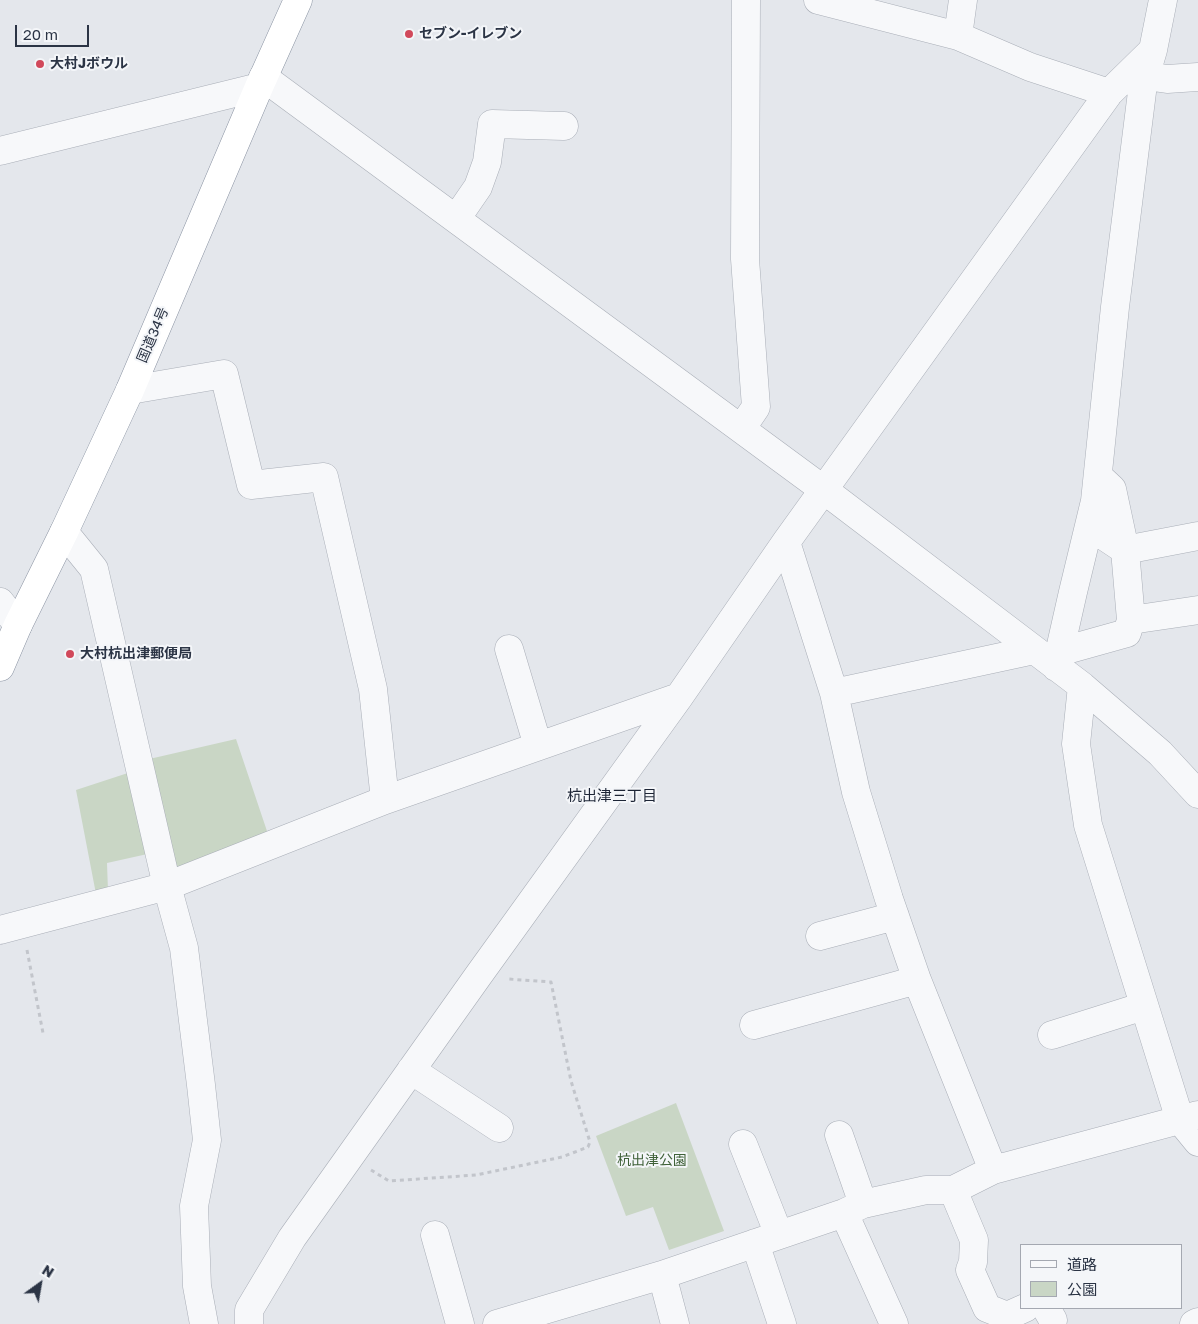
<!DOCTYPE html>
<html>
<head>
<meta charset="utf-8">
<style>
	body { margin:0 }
	#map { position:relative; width:1198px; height:1324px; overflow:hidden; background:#e4e7ec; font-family:"Golos Text","Noto Sans JP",sans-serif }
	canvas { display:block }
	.legend { position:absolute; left:1020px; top:1244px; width:162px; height:65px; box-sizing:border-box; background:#f4f6f9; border:1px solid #a4a8b1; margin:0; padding:6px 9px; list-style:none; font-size:15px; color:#2b3445 }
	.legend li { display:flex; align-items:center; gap:10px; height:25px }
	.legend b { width:25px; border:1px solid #a4a8b1 }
	.north { position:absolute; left:15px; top:1259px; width:50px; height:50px; -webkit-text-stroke:4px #f4f6f9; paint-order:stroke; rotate:32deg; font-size:14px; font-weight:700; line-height:20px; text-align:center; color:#2b3445 }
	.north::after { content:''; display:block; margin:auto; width:18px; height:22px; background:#2b3445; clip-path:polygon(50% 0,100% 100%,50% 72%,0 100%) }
	.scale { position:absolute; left:15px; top:25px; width:74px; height:22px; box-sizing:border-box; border:2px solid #2b3445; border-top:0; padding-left:6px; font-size:15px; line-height:18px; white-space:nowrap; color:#2b3445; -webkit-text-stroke:4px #f4f6f9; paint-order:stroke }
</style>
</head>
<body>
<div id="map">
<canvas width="1198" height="1324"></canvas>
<ul class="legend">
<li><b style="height:6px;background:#f7f8fa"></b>道路</li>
<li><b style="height:14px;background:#c9d6c5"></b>公園</li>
</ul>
<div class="north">N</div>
<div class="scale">20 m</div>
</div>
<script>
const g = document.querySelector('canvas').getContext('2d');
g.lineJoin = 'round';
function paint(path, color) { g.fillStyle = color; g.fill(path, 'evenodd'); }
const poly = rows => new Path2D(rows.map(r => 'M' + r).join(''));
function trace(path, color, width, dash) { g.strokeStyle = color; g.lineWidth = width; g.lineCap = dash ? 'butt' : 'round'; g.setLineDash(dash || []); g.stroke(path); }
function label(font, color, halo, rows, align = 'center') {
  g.font = font + ' "Golos Text","Noto Sans JP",sans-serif'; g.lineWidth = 4; g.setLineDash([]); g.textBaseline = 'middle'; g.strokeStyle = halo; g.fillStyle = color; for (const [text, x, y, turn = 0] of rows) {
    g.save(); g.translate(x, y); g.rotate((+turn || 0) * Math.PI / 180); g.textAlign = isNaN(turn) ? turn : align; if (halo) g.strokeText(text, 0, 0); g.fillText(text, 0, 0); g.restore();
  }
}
const green = poly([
	[236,739,270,840,171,878,145,760],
	[134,771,152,853,107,863,108,891,96,894,76,790],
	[676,1103,724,1231,669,1250,653,1207,626,1216,596,1136]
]);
const path = poly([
	[27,950,43,1033],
	[371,1170,389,1181,476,1175,562,1157,588,1147,590,1142,571,1081,551,982,508,979]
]);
const minor = poly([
	[818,0,958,36,1030,67,1109,93],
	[958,36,963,0],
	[1146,76,1167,79,1198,77],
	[263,77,824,490,1082,686,1160,753,1198,794],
	[0,151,259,87],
	[456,219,478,187,487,162,492,124,564,126],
	[130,390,224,374,251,485,324,477,373,689,385,800],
	[741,429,756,407,745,259,746,0],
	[1098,476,1112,489,1125,550,1198,536],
	[64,532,94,569,167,886,184,948,201,1085,207,1140,194,1206,197,1286,204,1324],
	[786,542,834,693,856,792,889,899,917,980,993,1170],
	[0,602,18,625],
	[1131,620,1198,610],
	[509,649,538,746],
	[1059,652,1127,633,1131,620,1125,550,1089,526],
	[1056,667,1073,592,1095,501,1115,307,1143,84,1153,50,1163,0],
	[1082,686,1076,744,1088,825,1180,1120,1198,1142],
	[834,693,1034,650],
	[0,930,167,886,385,800,679,697],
	[820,936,895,916],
	[754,1025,917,980],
	[1052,1035,1144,1006],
	[411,1070,499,1128],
	[839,1135,863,1204],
	[743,1144,779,1235],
	[953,1190,974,1240,973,1262,970,1270,987,1308,1007,1316,1025,1308],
	[844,1213,894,1324],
	[435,1235,460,1324],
	[755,1243,782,1324],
	[662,1275,675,1324],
	[1046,1308,1053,1320],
	[249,1324,249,1310,292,1238,478,976,679,697,786,542,1109,93,1153,50],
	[497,1324,662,1275,844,1213,863,1204,926,1190,953,1190,993,1170,1198,1115],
	[1194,1324,1198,1322]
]);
const highway = poly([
	[0,667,18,625,64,532,130,390,259,87,298,0]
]);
const markers = [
	[409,34,5,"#d1495b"],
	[40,64,5,"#d1495b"],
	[70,654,5,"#d1495b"]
];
const poiNames = [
	["セブン-イレブン",419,34],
	["大村Jボウル",50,64],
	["大村杭出津郵便局",80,654]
];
const streetNames = [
	["国道34号",153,335,-67]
];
const parkNames = [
	["杭出津公園",652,1161]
];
const neighbourhoodNames = [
	["杭出津三丁目",612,796]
];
paint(green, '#c9d6c5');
trace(minor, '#a9aeb7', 29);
trace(highway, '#8b94a3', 29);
trace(path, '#c2c5cb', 3, [4, 4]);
trace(minor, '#f7f8fa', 28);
trace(highway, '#fff', 28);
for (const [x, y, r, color] of markers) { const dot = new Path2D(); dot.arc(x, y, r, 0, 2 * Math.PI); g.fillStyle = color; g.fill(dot); trace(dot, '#f4f6f9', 2); }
label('bold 14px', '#2b3445', '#f4f6f9', poiNames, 'left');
label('14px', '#2b3445', '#f4f6f9', streetNames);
label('14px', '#3f6138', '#f4f6f9', parkNames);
label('15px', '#1d2536', '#f4f6f9', neighbourhoodNames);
</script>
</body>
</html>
